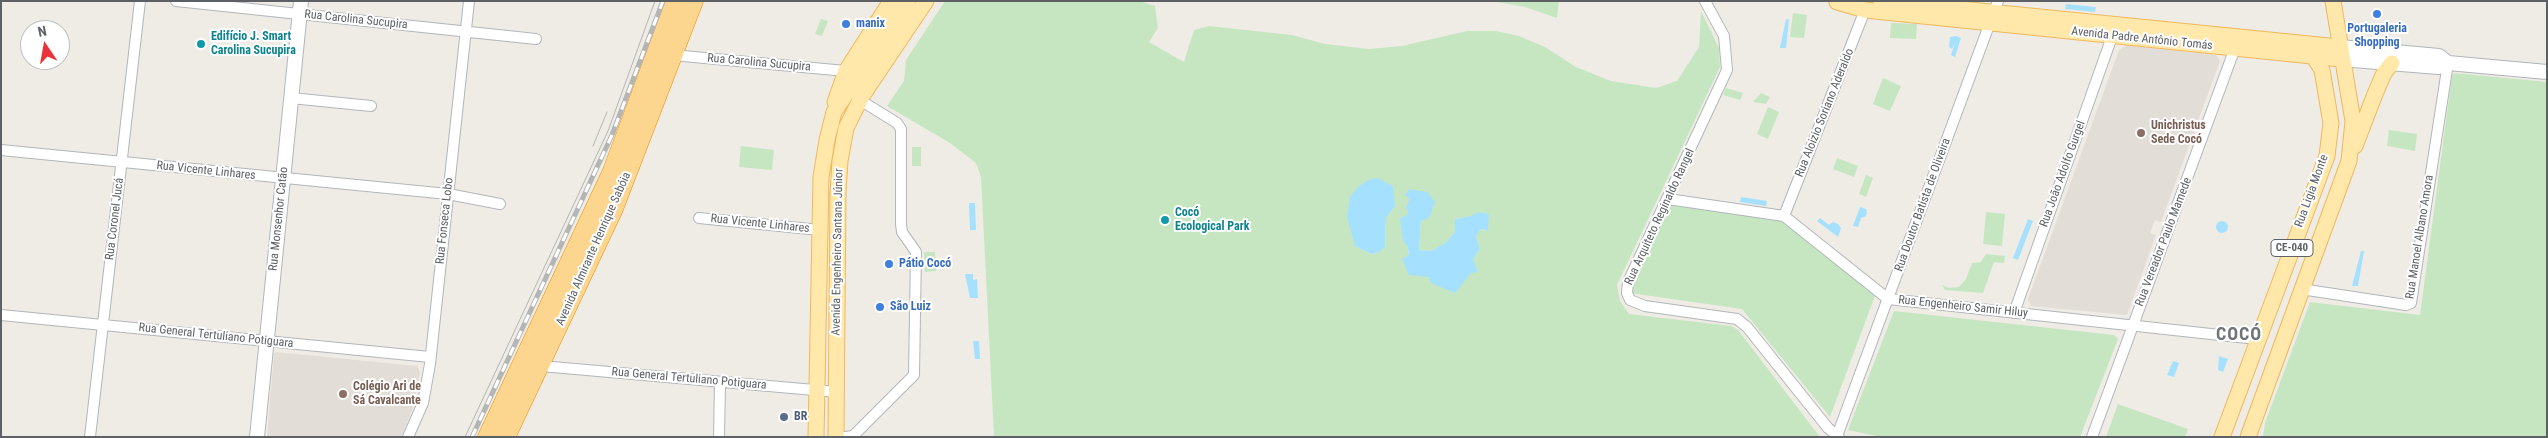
<!DOCTYPE html>
<html>
<head>
<meta charset="utf-8">
<style>
	body { margin:0 }
	#map { position:relative; width:2548px; height:438px; overflow:hidden; background:#efece5; font-family:"Roboto Condensed",sans-serif }
	canvas { display:block }
	.frame { position:absolute; inset:0; border:2px solid #5d6165; pointer-events:none }
	.north { position:absolute; left:20px; top:20px; width:50px; height:50px; box-sizing:border-box; background:#fff; border:1px solid #bec0c1; border-radius:50%; rotate:348deg; font-size:14px; font-weight:700; line-height:20px; text-align:center; color:#5d6165 }
	.north::after { content:''; display:block; margin:auto; width:18px; height:22px; background:#e93137; clip-path:polygon(50% 0,100% 100%,50% 72%,0 100%) }
</style>
</head>
<body>
<div id="map">
<canvas width="2548" height="438"></canvas>
<div class="frame"></div>
<div class="north">N</div>
</div>
<script>
const g = document.querySelector('canvas').getContext('2d');
g.lineJoin = 'round';
function fill(path, color) {
  g.fillStyle = color;
  g.fill(path, 'evenodd');
}
function toPath(rows) {
  const path = new Path2D();
  for (const r of rows) {
    if (r.length === 3) {
      path.moveTo(r[0] + r[2], r[1]);
      path.arc(r[0], r[1], r[2], 0, 2 * Math.PI);
      continue;
    }
    path.moveTo(r[0], r[1]);
    for (let i = 2; i < r.length; i += 2) path.lineTo(r[i], r[i + 1]);
  }
  return path;
}
function strokePath(path, color, width, dash) {
  g.strokeStyle = color;
  g.lineWidth = width;
  g.lineCap = dash ? 'butt' : 'round';
  g.setLineDash(dash || []);
  g.stroke(path);
}
function label(font, color, halo, rows, align = 'center') {
  g.font = font + ' "Roboto Condensed",sans-serif';
  g.lineWidth = 4;
  g.setLineDash([]);
  g.textBaseline = 'middle';
  g.strokeStyle = halo;
  g.fillStyle = color;
  for (const [text, x, y, turn = 0] of rows) {
    g.save();
    g.translate(x, y);
    g.rotate((+turn || 0) * Math.PI / 180);
    g.textAlign = isNaN(turn) ? turn : align;
    if (halo) g.strokeText(text, 0, 0);
    g.fillText(text, 0, 0);
    g.restore();
  }
}
fill(toPath([
	[2127,45,2216,55,2220,61,2161,222,2155,220,2150,233,2156,235,2127,315,2031,306,2028,299,2119,50],
	[276,352,417,366,420,372,413,408,401,437,267,437,274,354]
]), '#e2ddd6');
fill(toPath([
	[945,1,1139,1,1155,6,1158,28,1149,42,1184,62,1194,30,1209,26,1292,35,1325,44,1369,49,1402,46,1467,31,1496,31,1519,36,1545,47,1576,67,1611,81,1656,88,1677,81,1699,47,1701,11,1719,48,1720,67,1617,285,1620,301,1629,314,1731,326,1738,330,1820,437,994,437,981,177,976,163,950,143,887,106,904,81,906,60],
	[1410,199,1421,221,1419,250,1431,251,1445,243,1455,232,1455,219,1472,216,1487,231,1481,229,1476,237,1480,249,1473,259,1409,256,1407,245],
	[1395,206,1386,218,1385,247,1379,252,1371,254,1355,246],
	[1492,1,1559,1,1557,18,1525,7],
	[1793,13,1807,15,1804,38,1790,37],
	[821,19,828,21,822,36,815,34],
	[1891,23,1917,24,1916,39,1890,38],
	[2454,73,2547,82,2547,437,2263,437,2265,423,2310,302,2420,315,2452,76],
	[1883,78,1901,86,1890,111,1873,104],
	[1726,88,1743,93,1740,100,1723,95],
	[1761,93,1770,97,1766,104,1753,102],
	[1768,107,1779,112,1768,139,1757,134],
	[2389,130,2417,134,2415,151,2387,146],
	[741,146,774,150,772,170,739,167],
	[912,147,921,147,921,166,912,166],
	[1837,158,1858,166,1854,177,1833,169],
	[1866,175,1873,178,1866,197,1859,194],
	[1671,204,1782,219,1876,293,1830,417,1742,309,1630,293],
	[1986,212,2005,214,2002,246,1983,244],
	[924,252,935,252,936,271,925,272],
	[1986,254,2005,256,2004,263,1994,262,1983,293,1945,290,1942,285,1949,288,1959,287,1966,279,1972,263,1981,262],
	[1894,311,2114,335,2118,339,2080,437,1881,437,1848,430],
	[2118,404,2188,429,2185,437,2106,437]
]), '#c6e6c2');
fill(toPath([
	[2066,4,2096,7,2095,12,2065,9],
	[1786,19,1789,20,1786,48,1780,48],
	[1956,36,1961,38,1955,57,1951,55,1955,43,1952,49,1949,47,1950,37],
	[1377,178,1393,186,1395,206,1386,218,1385,247,1379,252,1371,254,1355,246,1347,217,1350,197,1358,187,1368,180],
	[1409,189,1427,192,1435,202,1429,218,1421,221,1419,250,1431,251,1445,243,1455,232,1455,219,1471,216,1478,212,1489,214,1488,231,1481,229,1476,237,1480,249,1473,259,1478,272,1471,273,1455,293,1431,283,1429,277,1409,275,1402,259,1409,255,1407,245,1403,241,1400,218,1409,214,1406,207,1410,199,1405,195],
	[1741,197,1767,201,1766,206,1740,202],
	[969,203,975,203,976,230,970,230],
	[1860,207,1866,209,1867,212,1866,216,1861,218,1858,227,1853,226],
	[1820,218,1829,225,1833,222,1838,224,1841,228,1838,237,1817,221],
	[2028,219,2033,221,2018,260,2013,258],
	[2222,227,6],
	[2361,251,2364,251,2358,286,2352,286],
	[965,274,973,274,973,280,977,279,978,298,970,298],
	[973,341,979,341,980,359,975,359],
	[2219,356,2228,359,2223,372,2218,370],
	[2173,361,2179,363,2174,377,2167,375]
]), '#a5e1ff');
const street = toPath([
	[176,1,536,39],
	[1705,1,1724,36,1727,70,1628,282,1627,293,1630,300,1645,306,1737,319,1747,327,1828,428,1839,437],
	[672,55,846,71],
	[291,98,371,106],
	[1,150,448,194,500,204],
	[1668,199,1784,216,1888,299,2257,339],
	[1784,216,1865,10],
	[699,218,820,230],
	[2301,289,2406,305,2411,303,2448,63],
	[2014,313,2114,31],
	[1,315,430,357],
	[541,366,837,392],
	[1837,436,1998,1],
	[90,437,140,1],
	[408,437,423,403,430,364,469,1],
	[719,437,720,382],
	[845,437,853,436,914,375,916,252,902,232,901,224,901,129,897,123,860,100],
	[2092,437,2235,48]
]);
const secondary = toPath([
	[2339,47,2439,56,2448,63,2547,72],
	[2341,59,2438,67,2448,63],
	[257,437,301,1]
]);
const primary = toPath([
	[1881,1,2339,47],
	[1837,2,1865,10,2341,59],
	[835,102,846,71,891,1],
	[2355,146,2375,94,2384,73,2392,63],
	[816,437,821,177,827,140,834,112,908,1],
	[836,437,838,192,840,161,846,128,862,96,926,1],
	[2222,437,2327,156,2331,123,2322,70,2313,56],
	[2248,437,2349,161,2353,121,2333,1]
]);
const highway = toPath([
	[487,437,612,171,675,1],
	[506,437,613,211,694,1]
]);
strokePath(street, '#b2b6ba', 12);
strokePath(secondary, '#b1b5ba', 16);
strokePath(primary, '#f1b75c', 17);
strokePath(highway, '#f38e01', 19);
strokePath(street, '#fff', 10);
strokePath(secondary, '#fff', 14);
strokePath(primary, '#ffe8aa', 15);
strokePath(highway, '#fcd58f', 18);
strokePath(toPath([
	[593,146,607,112],
	[465,437,608,131,655,1]
]), '#b4b5b5', 1);
const rail = toPath([
	[472,437,612,135,663,1]
]);
strokePath(rail, '#b4b5b5', 5);
strokePath(rail, '#fff', 3, [9]);
for (const [x, y, r, color] of [
	[2377,14,5,"#3f7fe0"],
	[846,24,5,"#3f7fe0"],
	[201,44,5,"#0f9aa8"],
	[2141,133,5,"#8d6e63"],
	[1165,220,5,"#0f9aa8"],
	[889,264,5,"#3f7fe0"],
	[880,307,5,"#3f7fe0"],
	[343,394,5,"#8d6e63"],
	[784,417,5,"#5c6f8a"]
]) {
  const dot = new Path2D();
  dot.arc(x, y, r, 0, 2 * Math.PI);
  g.fillStyle = color;
  g.fill(dot);
  strokePath(dot, '#fff', 2);
}
for (const [x, y, w] of [
	[2292,248,42]
]) {
  const box = new Path2D();
  box.roundRect(x - w / 2, y - 8.5, w, 17, 4);
  g.fillStyle = '#fff';
  g.fill(box);
  strokePath(box, '#5d6165', 1);
}
label('bold 11px', '#5d6165', null, [
	["CE-040",2292,248]
]);
label('12px', '#5d6165', '#fff', [
	["Rua Carolina Sucupira",356,20,6],
	["Avenida Padre Antônio Tomás",2142,39,6],
	["Rua Carolina Sucupira",759,63,5],
	["Rua Aloizio Soriano Aderaldo",1825,113,-68],
	["Rua Vicente Linhares",206,171,6],
	["Rua João Adolfo Gurgel",2063,174,-70],
	["Rua Ligia Monte",2312,191,-70],
	["Rua Doutor Batista de Oliveira",1923,205,-70],
	["Rua Arquiteto Reginaldo Rangel",1660,217,-65],
	["Rua Coronel Jucá",115,219,-83],
	["Rua Monsenhor Catão",279,219,-84],
	["Rua Fonseca Lobo",445,221,-84],
	["Rua Vicente Linhares",760,224,6],
	["Rua Manoel Albano Amora",2420,237,-81],
	["Rua Vereador Paulo Mamede",2164,242,-69],
	["Avenida Almirante Henrique Sabóia",594,249,-66],
	["Avenida Engenheiro Santana Júnior",838,252,-89],
	["Rua Engenheiro Samir Hiluy",1963,307,6],
	["Rua General Tertuliano Potiguara",216,336,6],
	["Rua General Tertuliano Potiguara",689,379,5]
]);
label('bold 12px', '#366cbe', '#fff', [
	["manix",856,24],
	["Portugaleria",2377,29,"center"],
	["Shopping",2377,43,"center"],
	["Pátio Cocó",899,264],
	["São Luiz",890,307]
], 'left');
label('bold 12px', '#0d838f', '#fff', [
	["Edifício J. Smart",211,37],
	["Carolina Sucupira",211,51],
	["Cocó",1175,213],
	["Ecological Park",1175,227]
], 'left');
label('bold 12px', '#785e54', '#fff', [
	["Unichristus",2151,126],
	["Sede Cocó",2151,140],
	["Colégio Ari de",353,387],
	["Sá Cavalcante",353,401]
], 'left');
label('bold 12px', '#4e5e75', '#fff', [
	["BR",794,417]
], 'left');
g.letterSpacing = '1px';
label('bold 18px', '#6e7477', '#fff', [
	["COCÓ",2239,335]
]);
g.letterSpacing = '0px';
</script>
</body>
</html>
